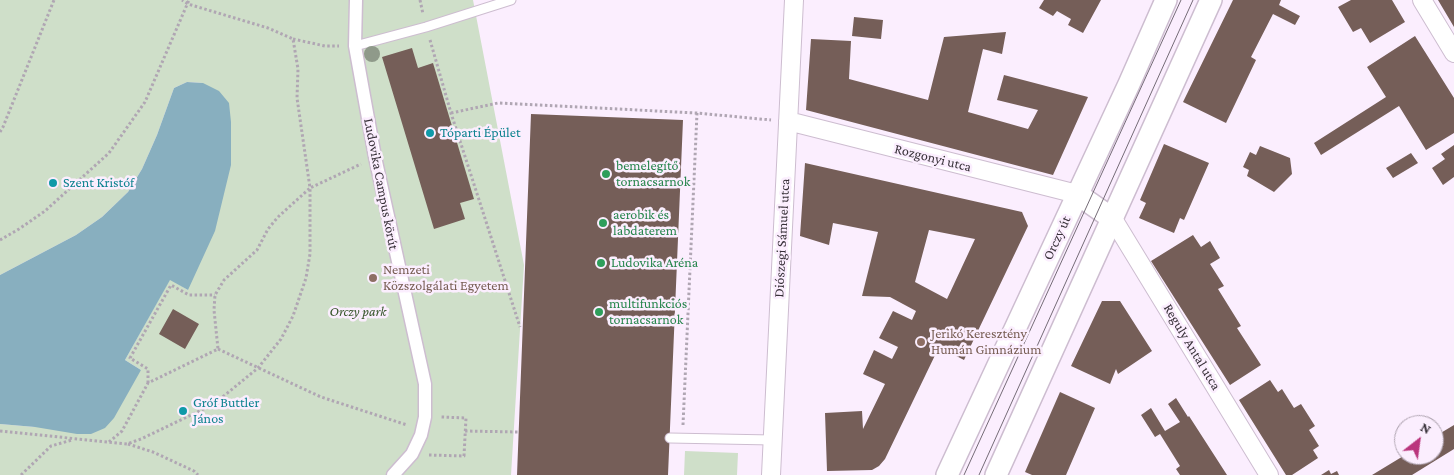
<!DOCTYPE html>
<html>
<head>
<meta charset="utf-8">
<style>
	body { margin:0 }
	#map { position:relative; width:1454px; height:475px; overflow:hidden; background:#fbeefe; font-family:"Crimson Pro",serif }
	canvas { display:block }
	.north { position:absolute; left:1394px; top:415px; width:50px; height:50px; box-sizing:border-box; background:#fbeefe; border:1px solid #ada2af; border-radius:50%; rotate:30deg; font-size:14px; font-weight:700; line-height:20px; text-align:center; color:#383139 }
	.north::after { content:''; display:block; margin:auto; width:18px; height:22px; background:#ba367d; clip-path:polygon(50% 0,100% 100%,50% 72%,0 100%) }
</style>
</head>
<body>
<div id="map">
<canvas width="1454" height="475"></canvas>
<div class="north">N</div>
</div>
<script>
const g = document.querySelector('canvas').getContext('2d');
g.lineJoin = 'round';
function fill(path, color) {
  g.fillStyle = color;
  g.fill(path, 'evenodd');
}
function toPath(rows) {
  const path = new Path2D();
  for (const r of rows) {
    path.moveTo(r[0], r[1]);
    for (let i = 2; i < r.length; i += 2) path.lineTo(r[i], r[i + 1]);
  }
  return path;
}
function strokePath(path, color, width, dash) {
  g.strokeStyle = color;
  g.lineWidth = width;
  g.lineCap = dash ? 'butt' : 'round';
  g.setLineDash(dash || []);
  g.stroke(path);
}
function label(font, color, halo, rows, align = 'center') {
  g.font = font + ' "Crimson Pro",serif';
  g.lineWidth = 5;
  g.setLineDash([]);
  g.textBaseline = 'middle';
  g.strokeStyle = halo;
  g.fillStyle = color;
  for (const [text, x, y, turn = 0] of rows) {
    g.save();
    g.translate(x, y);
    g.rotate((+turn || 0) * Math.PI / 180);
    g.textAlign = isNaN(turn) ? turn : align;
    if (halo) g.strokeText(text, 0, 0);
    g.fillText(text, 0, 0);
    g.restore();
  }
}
fill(toPath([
	[0,0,473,0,524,265,511,475,0,475,0,424,35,427,141,370,125,360,170,279,188,290,203,83,187,82,174,88,157,135,142,169,128,192,102,217,76,235,0,275],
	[685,451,738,453,737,475,684,475]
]), '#cfdfc9');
fill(toPath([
	[187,82,203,83,219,91,229,103,231,122,231,165,215,231,188,290,170,280,125,360,141,370,114,418,105,428,91,434,77,434,35,427,0,424,0,275,76,235,102,217,128,192,142,169,157,135,174,88]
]), '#88afbf');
fill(toPath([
	[1044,0,1101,0,1083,33,1068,25,1071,19,1057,11,1053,16,1039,8],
	[1233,0,1281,0,1279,5,1300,16,1295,25,1273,14,1251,57,1256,60,1226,123,1183,102],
	[1351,0,1392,0,1405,22,1370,43,1361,28,1353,32,1338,7],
	[1438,0,1454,0,1454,27],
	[854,17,883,20,881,39,852,36],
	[1006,32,1002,54,983,49,968,112,1028,129,1038,110,997,100,1004,75,1088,97,1053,175,806,110,811,39,851,41,849,79,928,100,944,37],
	[1415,36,1454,98,1454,133,1426,150,1399,106,1321,155,1314,143,1386,97,1367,67],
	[412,48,418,68,433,63,474,199,460,203,465,219,434,229,382,57],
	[531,114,683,120,668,475,517,475],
	[1164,144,1209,163,1184,220,1180,218,1174,233,1139,218,1146,203,1140,200],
	[1454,145,1454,177,1443,185,1432,168,1445,159,1441,154],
	[1260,146,1290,158,1292,174,1274,192,1247,176,1249,170,1243,167,1250,152,1256,155],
	[1411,153,1418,163,1393,178,1386,168],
	[805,163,1022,212,1028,226,964,360,939,347,885,459,879,466,872,470,827,471,825,413,862,411,863,429,885,384,863,374,874,350,892,359,898,347,879,338,893,311,912,320,916,311,890,297,862,296,878,232,833,223,829,245,800,236],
	[929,230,975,239,947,299,915,282],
	[1193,235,1201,247,1210,241,1220,258,1210,264,1224,286,1218,289,1241,326,1237,328,1261,365,1230,385,1151,261],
	[1102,301,1120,301,1152,351,1118,374,1116,369,1110,384,1071,366],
	[173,309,199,324,185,349,159,334],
	[1270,380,1278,392,1282,389,1294,408,1301,404,1315,426,1309,430,1319,446,1313,450,1318,458,1292,475,1286,475,1239,400],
	[1060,392,1095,408,1066,475,1032,475,1025,472],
	[1176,398,1188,417,1189,416,1227,475,1180,475,1176,469,1180,466,1160,434,1155,437,1141,415,1151,408,1165,431,1180,422,1168,404],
	[1454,425,1454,449,1412,475,1372,475,1405,455,1434,455,1434,437],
	[1329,470,1331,474,1337,471,1339,475,1321,475]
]), '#755e58');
const service = toPath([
	[355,46,426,27,511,0],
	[670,438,772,440]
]);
const pedestrian = toPath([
	[356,0,355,46,375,157,425,384,425,417,421,435,412,454,393,475]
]);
const minor = toPath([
	[1422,0,1454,53],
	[788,121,1077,194],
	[1113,219,1269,475],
	[771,475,794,0]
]);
const tertiary = toPath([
	[1077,194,1113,219],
	[947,475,1129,84,1166,0],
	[996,475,1211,0]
]);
strokePath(service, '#cdbdd0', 11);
strokePath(pedestrian, '#cdbdd0', 15);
strokePath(minor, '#cdbdd0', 20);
strokePath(tertiary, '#cdbdd0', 24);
strokePath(toPath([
	[420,0,423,14],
	[293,39,325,46,339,46],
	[430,40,451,113,520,327],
	[451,113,498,103,697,113],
	[0,132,3,127,54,0],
	[0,240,19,229,45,211,109,153,145,102,189,0],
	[218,349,321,397,407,425],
	[148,383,148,369,130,358,171,285,189,295,215,295],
	[683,425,697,113,771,120],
	[0,431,127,444,141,439,214,404,258,368,281,339,293,316,306,278,310,254,310,188,361,164],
	[465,431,518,432],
	[109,442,122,431,148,383,218,349,214,310,215,295,224,280,257,250,268,229,278,217,310,188,297,98,298,69,293,39,268,28,188,4,182,0],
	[128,444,153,452,194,471,198,475],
	[429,455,464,456,466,418,441,417],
	[21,475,51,446,72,440]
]), '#b0a6b3', 3, [2.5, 2.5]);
strokePath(service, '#fff', 9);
strokePath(pedestrian, '#fff', 12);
strokePath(minor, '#fff', 18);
strokePath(tertiary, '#fff', 21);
strokePath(toPath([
	[964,475,1181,0],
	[979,475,1193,0]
]), '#746b76', 1);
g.fillStyle = '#8f9a8a';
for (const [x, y] of [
	[372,54]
]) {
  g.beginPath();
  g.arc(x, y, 8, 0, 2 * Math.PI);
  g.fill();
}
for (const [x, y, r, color] of [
	[430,133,5,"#0f9aa8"],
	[606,174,5,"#2e9e5b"],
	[53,183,5,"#0f9aa8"],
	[603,223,5,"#2e9e5b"],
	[601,263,5,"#2e9e5b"],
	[373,278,5,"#8d6e63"],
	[599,312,5,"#2e9e5b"],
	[921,342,5,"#8d6e63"],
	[183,411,5,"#0f9aa8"]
]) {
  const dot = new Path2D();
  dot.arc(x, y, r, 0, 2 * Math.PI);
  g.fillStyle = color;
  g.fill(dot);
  strokePath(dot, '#fbeefe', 2);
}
label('14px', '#0d838f', '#fbeefe', [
	["Tóparti Épület",440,133],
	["Szent Kristóf",63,183],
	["Gróf Buttler",193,403],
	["János",193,419]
], 'left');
label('14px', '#383139', '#fbeefe', [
	["Rozgonyi utca",933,158,14],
	["Ludovika Campus körút",381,184,79],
	["Diószegi Sámuel utca",782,238,-87],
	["Orczy út",1057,238,-65],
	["Reguly Antal utca",1192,347,59]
]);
label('14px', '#27864d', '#fbeefe', [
	["bemelegítő",616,166],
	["tornacsarnok",616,182],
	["aerobik és",613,215],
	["labdaterem",613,231],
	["Ludovika Aréna",611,263],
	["multifunkciós",609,304],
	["tornacsarnok",609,320]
], 'left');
label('14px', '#785e54', '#fbeefe', [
	["Nemzeti",383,270],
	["Közszolgálati Egyetem",383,286],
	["Jerikó Keresztény",931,334],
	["Humán Gimnázium",931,350]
], 'left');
label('italic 14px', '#37562b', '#fbeefe', [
	["Orczy park",358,312]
]);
</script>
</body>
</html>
